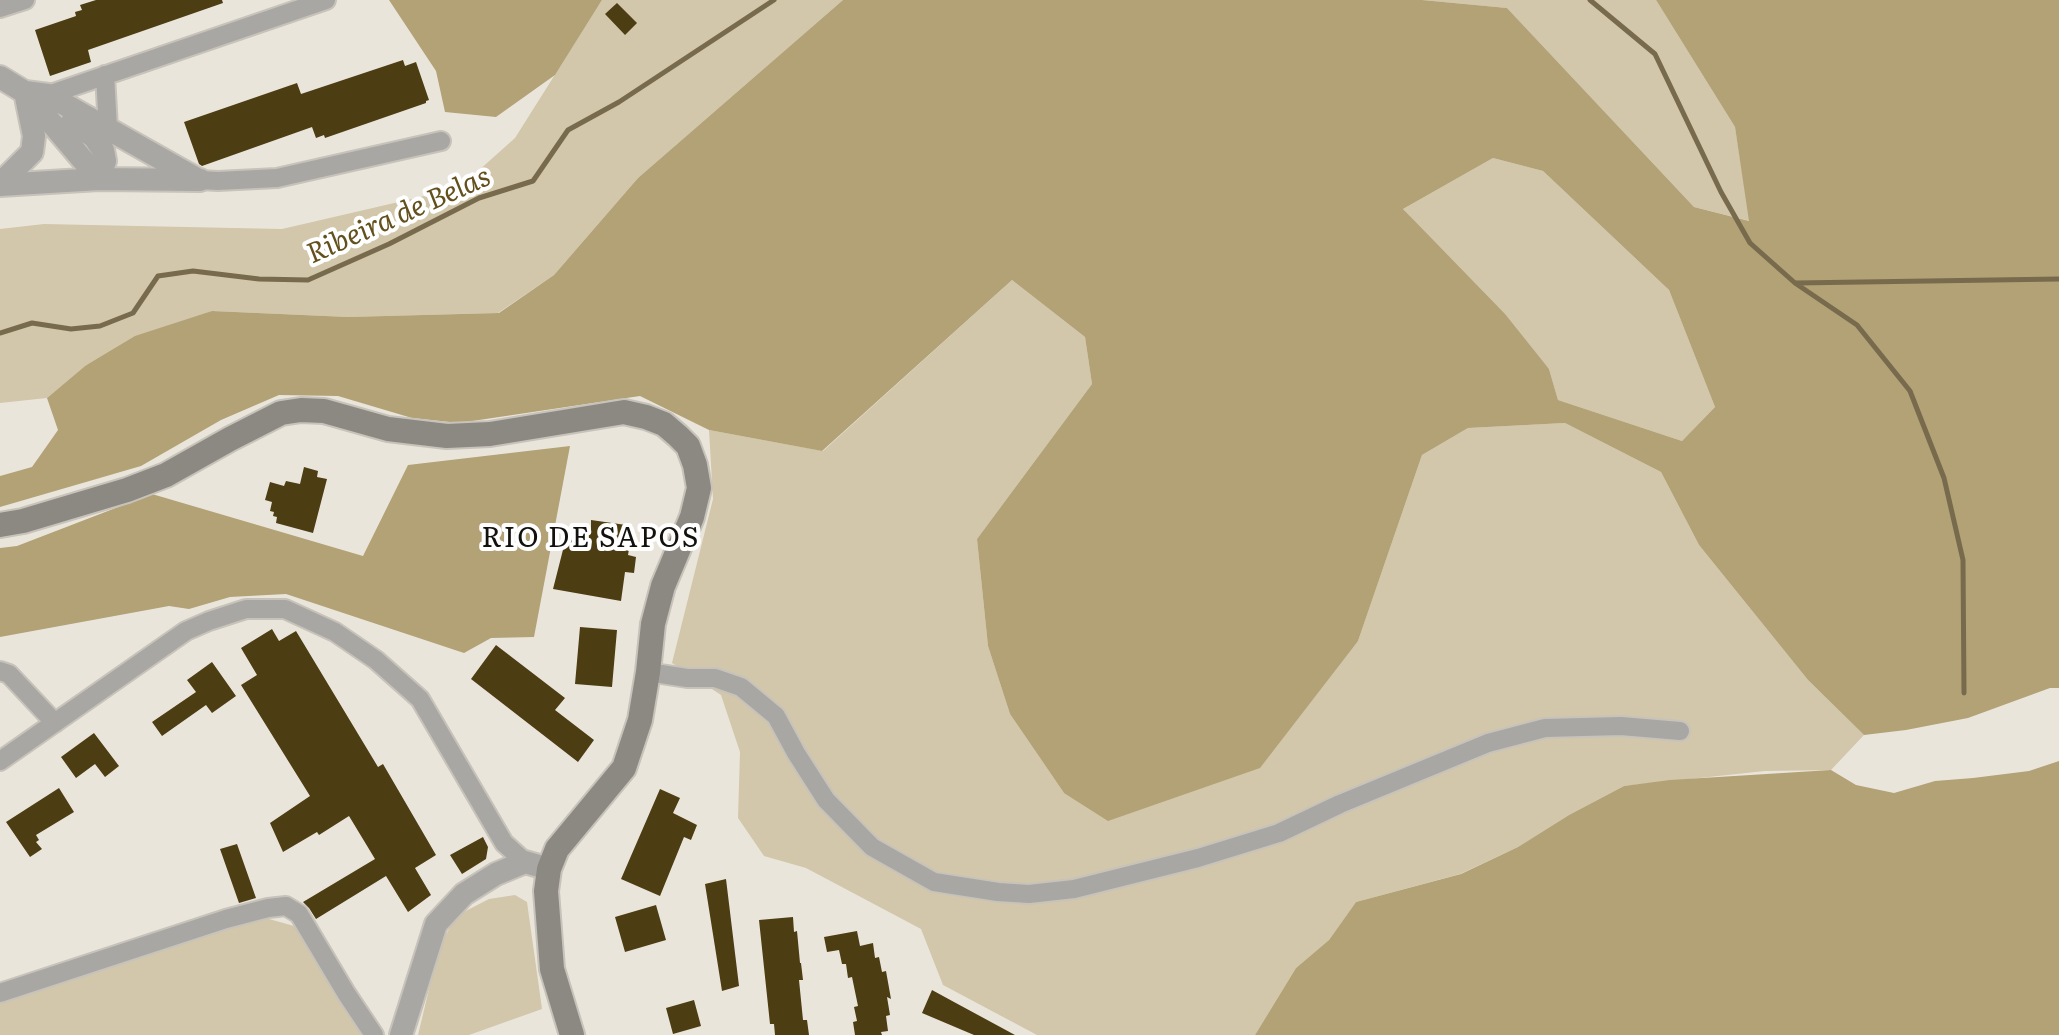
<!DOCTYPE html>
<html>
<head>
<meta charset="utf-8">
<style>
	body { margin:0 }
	canvas { display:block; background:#eae5db }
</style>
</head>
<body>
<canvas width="2059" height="1035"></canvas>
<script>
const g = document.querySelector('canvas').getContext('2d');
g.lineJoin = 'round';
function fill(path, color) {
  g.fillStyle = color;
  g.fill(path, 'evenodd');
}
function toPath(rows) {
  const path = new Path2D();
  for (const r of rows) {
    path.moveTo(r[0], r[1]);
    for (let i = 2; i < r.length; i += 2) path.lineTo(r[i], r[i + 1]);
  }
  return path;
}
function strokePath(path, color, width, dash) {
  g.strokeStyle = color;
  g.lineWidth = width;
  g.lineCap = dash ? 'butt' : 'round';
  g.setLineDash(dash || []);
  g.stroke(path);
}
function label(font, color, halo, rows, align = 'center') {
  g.font = font + ' Literata,serif';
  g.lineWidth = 8;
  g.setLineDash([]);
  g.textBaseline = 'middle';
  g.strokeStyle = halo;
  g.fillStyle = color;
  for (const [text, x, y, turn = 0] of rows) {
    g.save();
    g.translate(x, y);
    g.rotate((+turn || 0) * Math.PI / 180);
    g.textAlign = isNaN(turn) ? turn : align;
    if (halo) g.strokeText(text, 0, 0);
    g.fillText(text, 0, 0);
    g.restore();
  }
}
fill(toPath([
	[602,0,843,0,638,178,554,275,498,313,348,317,212,311,85,366,47,398,0,403,0,229,44,224,282,229,459,188,515,138],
	[1422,0,1656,0,1735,127,1750,221,1694,207,1507,8],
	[1493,158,1543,171,1669,290,1715,407,1682,441,1558,400,1549,369,1403,209],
	[1012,280,1085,337,1092,384,977,539,988,646,1010,714,1064,793,1358,641,1422,455,1468,428,1565,423,1661,472,1699,545,1808,680,1864,735,1831,770,1765,771,1624,786,1569,815,1518,847,1460,874,1356,902,1329,940,1296,968,1255,1035,1037,1035,943,985,921,929,806,868,764,856,738,818,740,752,721,695,672,663,713,499,709,430,823,451],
	[515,895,527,902,542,1009,469,1035,418,1035,439,948,456,916,489,899],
	[262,917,294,926,363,1035,0,1035,0,1003]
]), '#d2c7aa');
fill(toPath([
	[389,0,602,0,555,75,496,117,445,112,436,71],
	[843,0,1422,0,1507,8,1694,207,1749,221,1735,127,1656,0,2059,0,2059,688,2050,688,1968,718,1906,730,1864,735,1808,680,1699,545,1661,472,1565,423,1468,428,1422,455,1358,641,1260,768,1108,821,1064,793,1010,714,988,646,977,539,1092,384,1085,337,1012,280,822,451,709,430,640,396,459,423,412,418,338,396,279,395,221,420,141,466,0,507,0,476,32,467,58,430,47,398,85,366,135,336,212,311,348,317,499,313,554,275,638,178],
	[1493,158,1543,171,1669,290,1715,407,1682,441,1558,400,1549,369,1505,314,1403,209],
	[570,446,534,637,491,638,464,653,286,594,230,597,189,609,169,606,0,637,0,548,17,546,152,494,363,556,408,465],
	[2059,761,2059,1035,1255,1035,1296,968,1329,940,1356,902,1461,874,1518,847,1569,815,1624,786,1670,780,1831,770,1856,785,1894,793,1935,781,1973,778,2029,771]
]), '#b3a276');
strokePath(toPath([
	[1590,0,1655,54,1721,192,1750,243,1795,283,1857,325,1910,391,1944,478,1963,560,1964,693],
	[1796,283,2059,279],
	[0,333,32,323,71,329,100,326,133,313,158,276,193,271,259,279,308,280,389,244,479,198,533,181,568,130,619,102,774,0]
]), '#786b4d', 5);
fill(toPath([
	[96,0,222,0,223,3,88,50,91,62,50,76,35,30,76,16,75,12,82,10,80,5],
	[617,3,637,23,625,35,605,14],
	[403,60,405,66,416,62,429,100,426,101,426,103,325,138,324,135,316,138,312,127,202,166,199,164,184,122,297,83,301,94],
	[304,467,318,471,317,477,327,479,313,533,276,523,277,517,273,516,274,512,270,511,272,502,265,500,270,482,284,486,286,481,300,484],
	[591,520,633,526,628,555,636,557,634,573,625,572,621,601,553,589,566,538,583,542,584,530,591,531],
	[580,627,617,630,612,687,575,684],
	[272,629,279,641,296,631,378,767,383,764,436,855,415,868,431,895,408,912,386,876,316,919,309,908,303,902,375,859,349,816,319,835,317,832,283,852,270,823,310,796,241,685,257,675,241,648],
	[496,645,565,698,555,710,594,740,578,762,471,679],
	[212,662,236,696,212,713,206,705,162,736,152,722,196,692,187,680],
	[94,733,119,766,105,777,95,764,76,778,61,757],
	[59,788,74,812,36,835,39,840,36,842,42,849,30,857,6,822],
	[660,789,680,798,673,813,697,825,691,840,684,837,660,896,621,879],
	[483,837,488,847,486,859,462,874,450,855],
	[237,844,256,898,239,903,220,849],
	[726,879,739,986,722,991,705,884],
	[656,905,666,940,625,952,615,917],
	[793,917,794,932,797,931,800,963,801,963,803,980,799,980,803,1020,807,1020,809,1035,775,1035,774,1024,770,1024,759,920],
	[857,931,860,946,873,943,875,958,879,957,882,972,886,971,891,999,887,997,890,1015,886,1016,888,1031,881,1032,882,1035,855,1035,853,1022,857,1021,854,1007,858,1006,852,977,848,978,846,964,842,964,839,950,827,952,824,937],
	[932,990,954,1002,1015,1035,974,1035,922,1013],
	[694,1000,701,1026,673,1034,666,1008]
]), '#4d3d13');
const minor = toPath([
	[0,8,25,0],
	[105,75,108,128],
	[48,95,326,0],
	[200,180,218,181,277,178,441,141],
	[0,671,9,674,55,723],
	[648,672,687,678,715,678,741,687,776,716,796,753,826,800,872,847,934,882,998,892,1029,894,1074,889,1198,858,1279,833,1340,804,1488,743,1545,728,1621,726,1680,731],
	[0,761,186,631,209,621,246,609,285,609,335,632,376,660,420,699,504,843,525,862],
	[0,993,226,919,268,908,286,906,299,914,346,993,374,1035]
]);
const tertiary = toPath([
	[0,77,36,99],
	[25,92,48,95,197,179],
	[26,93,99,179],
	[72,122,94,137,103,150,105,161,99,179],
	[0,180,7,177,32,152,34,136,26,97],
	[0,185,99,179,200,180],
	[401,1035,436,924,464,894,496,874,525,862,549,869]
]);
const secondary = toPath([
	[0,525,23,521,127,490,166,475,230,439,281,413,301,410,324,411,388,429,447,436,490,434,624,412,646,417,664,424,678,436,688,446,695,465,699,488,692,517,663,586,653,624,648,672,640,720,624,768,557,849,549,869,546,891,552,969,572,1035]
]);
strokePath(minor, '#c7c3ba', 22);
strokePath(tertiary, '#c7c3ba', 26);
strokePath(secondary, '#c7c3ba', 28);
strokePath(minor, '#a9a7a3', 18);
strokePath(tertiary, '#a9a7a3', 22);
strokePath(secondary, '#8c8983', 24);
label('italic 28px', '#64501c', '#fff', [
	["Ribeira de Belas",399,216,-24]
]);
g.letterSpacing = '2px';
label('28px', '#12110d', '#fff', [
	["RIO DE SAPOS",591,539]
]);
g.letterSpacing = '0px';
</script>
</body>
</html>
